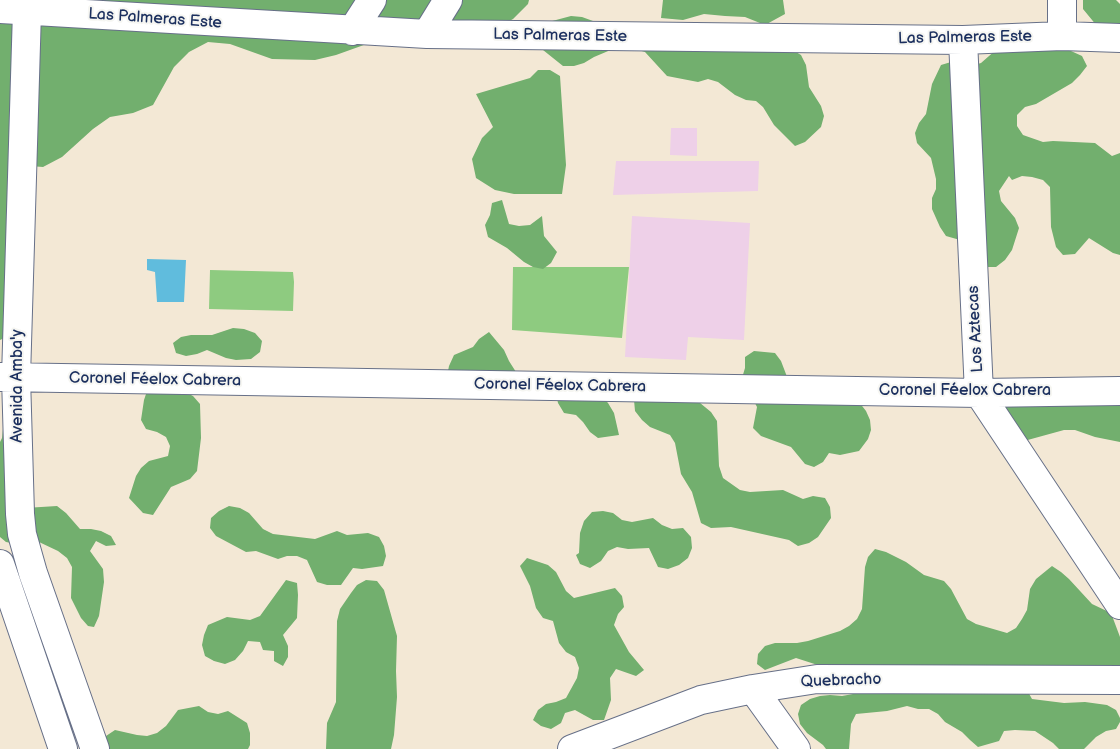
<!DOCTYPE html>
<html>
<head>
<meta charset="utf-8">
<style>
	body { margin:0 }
	canvas { display:block; background:#f3e8d5 }
</style>
</head>
<body>
<canvas width="1120" height="749"></canvas>
<script>
const g = document.querySelector('canvas').getContext('2d');
g.lineJoin = 'round';
function fill(path, color) {
  g.fillStyle = color;
  g.fill(path, 'evenodd');
}
function toPath(rows) {
  const path = new Path2D();
  for (const r of rows) {
    path.moveTo(r[0], r[1]);
    for (let i = 2; i < r.length; i += 2) path.lineTo(r[i], r[i + 1]);
  }
  return path;
}
function strokePath(path, color, width, dash) {
  g.strokeStyle = color;
  g.lineWidth = width;
  g.lineCap = dash ? 'butt' : 'round';
  g.setLineDash(dash || []);
  g.stroke(path);
}
function label(font, color, halo, rows, align = 'center') {
  g.font = font + ' "Balsamiq Sans",sans-serif';
  g.lineWidth = 4;
  g.setLineDash([]);
  g.textBaseline = 'middle';
  g.strokeStyle = halo;
  g.fillStyle = color;
  for (const [text, x, y, turn = 0] of rows) {
    g.save();
    g.translate(x, y);
    g.rotate((+turn || 0) * Math.PI / 180);
    g.textAlign = isNaN(turn) ? turn : align;
    if (halo) g.strokeText(text, 0, 0);
    g.fillText(text, 0, 0);
    g.restore();
  }
}
fill(toPath([
	[671,128,697,128,697,156,670,155],
	[616,161,759,161,758,191,613,195],
	[632,216,750,223,744,340,688,337,686,360,625,357]
]), '#eed0e8');
fill(toPath([
	[513,267,629,267,622,338,512,330],
	[210,270,293,272,294,282,293,311,209,309]
]), '#8ecb80');
fill(toPath([
	[0,0,529,0,528,4,513,19,493,30,375,41,336,55,315,60,272,59,230,44,208,42,189,52,174,67,153,105,133,113,110,117,93,129,62,157,43,167,30,166,11,335,0,340],
	[663,0,783,0,785,14,765,25,745,17,725,16,704,14,683,20,661,18],
	[1083,0,1116,0,1120,4,1120,36,1097,26,1083,9],
	[571,16,582,17,593,21,612,31,791,49,801,55,806,65,809,87,821,106,824,116,821,127,805,142,795,146,774,125,763,107,756,101,746,100,735,95,718,82,708,79,698,82,667,76,645,52,635,49,613,49,594,57,584,63,574,66,563,66,538,46,541,24],
	[997,49,1061,49,1071,51,1082,56,1087,66,1080,75,1072,83,1036,104,1025,107,1017,115,1017,126,1023,135,1043,142,1053,141,1095,143,1112,156,1120,153,1120,255,1113,253,1089,238,1075,254,1063,255,1056,247,1051,227,1050,187,1043,180,1032,177,1022,176,1012,180,1009,176,999,191,1001,201,1015,218,1019,228,1012,250,1005,260,996,267,985,267,967,242,946,236,940,227,932,209,932,198,936,189,936,179,931,158,917,143,915,133,919,123,926,114,932,84,941,65,951,62,971,66,981,63],
	[538,70,550,70,560,76,566,165,562,194,514,194,495,190,476,178,472,159,482,138,493,127,476,94,530,78],
	[502,200,509,224,519,226,530,225,542,216,544,236,557,252,551,263,543,269,533,267,524,262,507,248,488,237,485,225,490,215,492,203],
	[233,328,244,329,255,333,262,341,260,352,251,359,236,360,226,358,207,350,197,354,186,356,176,353,173,343,181,337,191,335,212,335],
	[489,332,504,350,509,361,516,372,508,383,447,376,449,366,454,355,473,347,479,339],
	[754,351,775,353,781,361,789,382,859,402,866,411,870,420,871,430,868,439,859,451,840,455,829,453,823,462,814,467,805,464,791,447,761,436,753,428,757,407,742,378,745,368,745,357],
	[574,372,585,377,608,403,614,413,619,435,598,438,590,432,583,422,576,415,564,413,558,403,556,394,565,375],
	[147,391,183,391,193,396,200,404,201,438,197,471,190,479,171,487,153,515,143,513,129,498,136,476,141,468,149,461,168,456,170,446,166,437,157,432,146,429,141,420,144,400],
	[986,396,1120,397,1120,442,1095,437,1075,430,1064,430,1024,441],
	[694,398,711,412,717,421,719,466,723,478,740,490,750,492,783,490,803,499,813,496,825,498,830,507,831,518,818,537,809,543,798,546,789,540,731,527,711,528,701,523,692,492,681,474,675,443,670,435,650,427,642,420,635,411,634,400],
	[14,428,25,508,57,506,66,513,80,529,91,529,101,531,111,536,116,545,106,546,96,541,90,551,103,569,104,582,99,616,94,627,88,626,81,618,71,598,72,567,67,558,58,551,39,542,28,541,16,544,6,542,0,537,0,442,2,438,3,429],
	[229,506,240,508,249,513,263,529,273,534,315,539,337,531,347,535,368,533,379,537,384,546,386,556,383,566,362,569,353,568,341,585,327,585,317,582,307,560,297,556,287,556,278,559,256,551,246,552,216,536,210,528,211,518,219,511],
	[603,511,613,513,622,520,632,522,653,518,662,525,672,529,683,528,691,537,692,548,688,558,679,565,668,569,658,567,649,548,628,549,617,547,608,551,601,561,590,568,580,564,576,555,579,553,580,533,584,521,592,512],
	[875,549,886,552,906,562,924,575,944,581,951,589,967,619,976,624,1007,633,1016,628,1022,619,1027,610,1030,589,1036,579,1052,566,1061,572,1069,579,1092,604,1111,613,1120,637,1120,686,1027,690,1032,699,1064,703,1085,702,1107,705,1116,710,1120,718,1120,722,1116,729,1106,731,1096,737,1084,749,1059,749,1053,743,1035,731,1015,730,1004,731,999,741,978,747,970,740,962,732,945,722,938,714,929,709,918,709,907,706,887,711,856,714,851,724,849,749,826,749,823,745,807,733,800,724,798,714,801,705,810,699,820,696,830,695,842,696,853,694,863,689,827,668,796,658,765,670,757,664,758,654,765,646,775,643,797,643,808,641,840,631,849,626,857,619,862,609,865,567,868,557],
	[527,558,548,565,556,572,566,591,574,598,615,588,622,596,624,607,618,614,614,625,629,652,644,670,636,676,616,669,610,678,611,700,604,720,593,720,575,710,565,713,561,723,551,729,541,726,533,720,538,710,546,704,556,702,566,698,577,678,579,668,575,657,566,652,559,643,553,621,543,618,536,608,530,586,520,566],
	[286,580,297,583,298,595,297,618,283,635,288,646,288,657,283,666,274,661,274,651,263,650,260,642,248,641,243,651,235,660,225,664,214,661,205,656,202,645,204,635,208,625,227,617,250,620,260,616],
	[366,580,377,581,384,590,397,636,396,671,397,697,394,735,391,749,326,749,327,723,336,702,337,621,340,609,351,593,357,585],
	[199,706,208,712,218,714,228,711,247,723,250,733,250,745,248,749,107,749,106,736,115,730,137,735,147,736,157,733,166,726,178,710]
]), '#72af6e');
fill(toPath([
	[147,259,186,260,184,302,157,302,155,272,147,270]
]), '#60bcdd');
const minor = toPath([
	[1062,0,1062,36],
	[0,9,427,34,963,40,1062,36,1120,38],
	[27,11,16,377,20,514,22,534,33,573,95,749],
	[352,31,372,0],
	[427,34,448,0],
	[963,40,979,393,1120,605],
	[0,377,979,393,1120,391],
	[0,564,63,749],
	[753,689,796,749],
	[572,749,701,700,753,689,817,679,1120,680]
]);
strokePath(minor, '#677088', 30);
strokePath(minor, '#fff', 28);
label('16px', '#1b2f5e', '#f6f6f2', [
	["Las Palmeras Este",155,19,4],
	["Las Palmeras Este",560,36,1],
	["Las Palmeras Este",965,38,-1],
	["Los Aztecas",976,329,-93],
	["Coronel Féelox Cabrera",155,380,1],
	["Avenida Amba'y",18,386,-90],
	["Coronel Féelox Cabrera",560,386,1],
	["Coronel Féelox Cabrera",965,391],
	["Quebracho",841,681,-2]
]);
</script>
</body>
</html>
